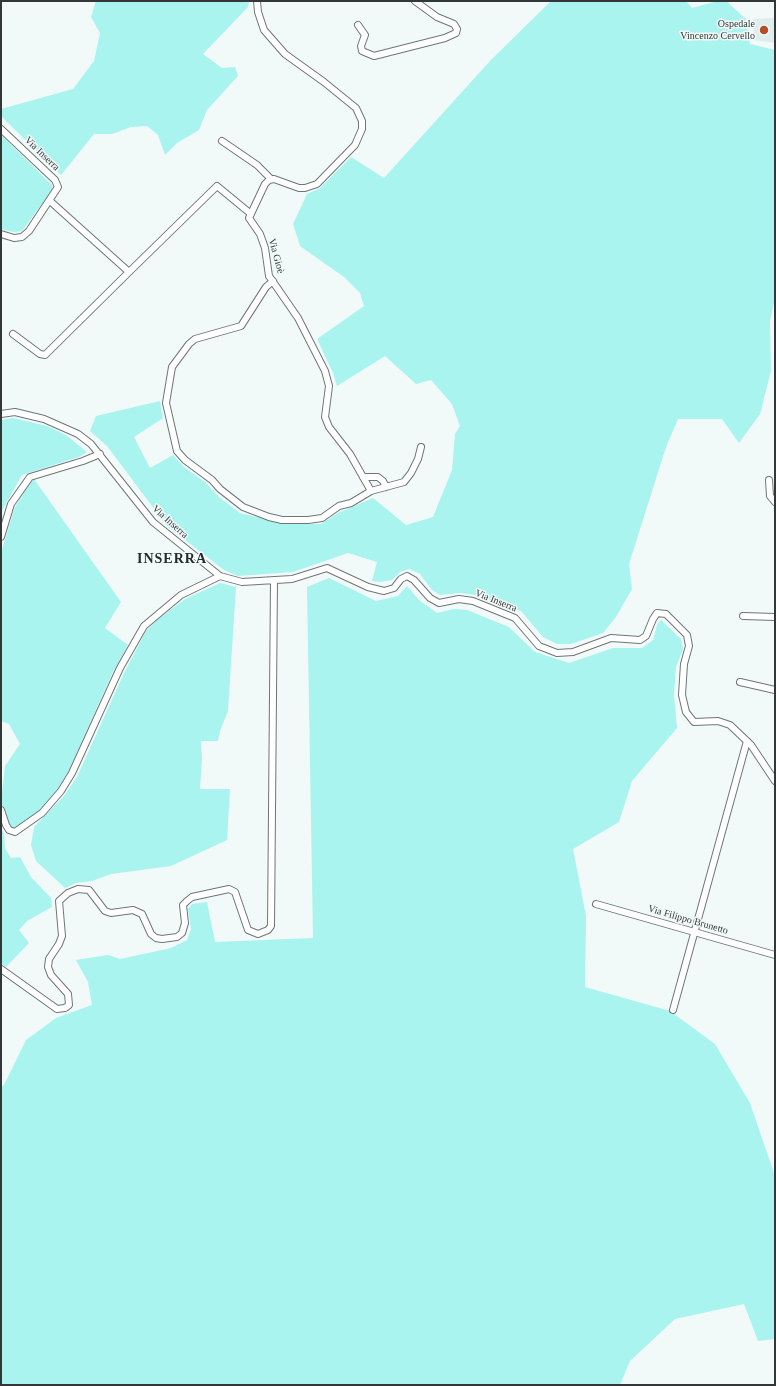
<!DOCTYPE html>
<html>
<head>
<meta charset="utf-8">
<style>
	body { margin:0 }
	#map { position:relative; width:776px; height:1386px; overflow:hidden; background:#f1f9f9; font-family:Georgia,serif }
	canvas { display:block }
	.frame { position:absolute; inset:0; border:2px solid #343737; pointer-events:none }
</style>
</head>
<body>
<div id="map">
<canvas width="776" height="1386"></canvas>
<div class="frame"></div>
</div>
<script>
const g = document.querySelector('canvas').getContext('2d');
g.lineJoin = 'round';
function fill(path, color) {
  g.fillStyle = color;
  g.fill(path, 'evenodd');
}
function toPath(rows) {
  const path = new Path2D();
  for (const r of rows) {
    path.moveTo(r[0], r[1]);
    for (let i = 2; i < r.length; i += 2) path.lineTo(r[i], r[i + 1]);
  }
  return path;
}
function strokePath(path, color, width, dash) {
  g.strokeStyle = color;
  g.lineWidth = width;
  g.lineCap = dash ? 'butt' : 'round';
  g.setLineDash(dash || []);
  g.stroke(path);
}
function label(font, color, halo, rows, align = 'center') {
  g.font = font + ' Georgia,serif';
  g.lineWidth = 3;
  g.setLineDash([]);
  g.textBaseline = 'middle';
  g.strokeStyle = halo;
  g.fillStyle = color;
  for (const [text, x, y, turn = 0] of rows) {
    g.save();
    g.translate(x, y);
    g.rotate((+turn || 0) * Math.PI / 180);
    g.textAlign = isNaN(turn) ? turn : align;
    if (halo) g.strokeText(text, 0, 0);
    g.fillText(text, 0, 0);
    g.restore();
  }
}
fill(toPath([
	[775,18,775,43,754,40,753,19]
]), '#ddeeed');
fill(toPath([
	[96,1,249,1,248,7,203,54,222,68,235,67,238,76,207,110,199,130,177,143,165,155,158,135,147,126,131,127,112,134,94,134,61,175,1,116,1,109,73,89,94,61,100,33,91,17],
	[551,1,686,1,692,8,718,1,726,1,747,20,750,44,775,50,775,298,770,321,771,371,760,414,739,443,722,419,678,419,666,447,629,564,632,589,616,617,603,633,571,644,557,644,543,637,521,611,477,595,460,593,440,595,432,590,420,574,409,569,400,572,392,580,380,582,372,581,377,562,348,553,293,572,238,576,224,570,167,526,107,446,90,431,96,416,160,401,163,418,134,437,150,468,173,455,184,467,205,482,219,497,240,513,286,524,321,524,338,513,373,498,406,525,433,517,452,470,455,434,460,426,452,404,431,380,416,384,385,356,337,386,333,373,317,339,364,306,360,293,344,277,300,246,293,224,307,194,320,188,351,157,384,178,490,61],
	[1,135,52,185,52,190,22,231,14,232,1,229],
	[13,418,47,426,66,435,87,452,79,457,22,475,1,512,1,420],
	[34,479,121,602,105,628,128,645,113,672,69,770,56,791,38,812,19,825,13,828,10,825,1,802,5,766,20,744,9,724,1,721,1,553,15,507,27,487],
	[329,578,376,601,398,596,407,586,419,600,437,613,454,609,467,610,509,627,535,652,569,663,613,648,642,648,653,640,657,625,661,620,681,639,683,649,676,667,674,695,677,728,632,781,619,822,573,849,586,916,585,987,670,1011,715,1044,750,1103,775,1176,775,1339,758,1341,744,1304,675,1319,630,1361,620,1385,1,1385,1,1087,4,1085,26,1040,56,1018,92,1005,88,982,76,960,108,955,120,959,171,948,187,940,191,929,188,909,192,904,207,902,215,942,313,938,307,587],
	[220,583,236,587,228,711,220,731,218,741,201,741,202,758,200,789,230,789,227,840,171,866,111,874,92,881,76,883,65,888,36,861,31,845,34,827,64,796,77,777,124,673,146,631,157,620,185,599],
	[1,828,4,834,5,848,11,858,20,857,31,877,51,898,52,907,27,921,19,930,29,943,6,967,1,963]
]), '#a9f4ef');
const minor = toPath([
	[257,1,258,12,264,30,285,54,324,82,356,108,362,121,362,129,355,145,317,184,305,188,299,188,274,179,269,180,265,184,249,218,260,234,265,248,269,276,298,318,325,371,329,386,325,417,329,427,350,454,371,491,404,482,411,473,418,459,421,447],
	[358,25,365,35,361,46,362,51,374,56,445,38,456,33,457,29,454,24,437,17,415,1],
	[1,129,55,180,58,187,29,231,22,237,14,238,1,234],
	[222,141,257,165,271,179],
	[50,201,129,272,217,186,251,214],
	[273,281,266,287,241,326,195,339,189,344,172,367,166,403,177,451,185,460,212,480,220,489,243,507,269,517,282,520,308,520,322,518,339,506,351,503,371,491],
	[13,334,40,354,45,355,129,272],
	[1,414,15,412,44,419,78,434,91,444,153,522,220,576,242,582,292,579,327,568,368,587,384,591,394,588,401,579,407,576,414,580,430,598,439,603,459,599,473,601,515,618,539,646,557,653,573,652,611,638,640,640,646,636,653,619,657,613,666,614,687,635,689,646,684,664,682,695,686,712,694,722,718,721,730,725,751,745,775,781],
	[363,477,378,477,383,481,386,487],
	[769,480,770,496,775,502],
	[1,537,11,504,30,477,83,461,100,454],
	[743,616,775,617],
	[740,682,775,690],
	[1,810,6,825,9,830,15,832,42,813,61,791,72,773,120,668,144,626,181,595,220,576],
	[596,904,775,955],
	[1,969,57,1009,65,1008,69,1005,68,994,51,975,48,967,49,959,59,944,62,936,59,901,68,893,78,889,89,890,105,911,111,913,133,910,142,914,151,934,156,938,162,939,177,937,182,933,185,923,183,905,187,901,192,897,229,889,235,892,248,930,258,934,268,930,271,926,274,580],
	[673,1010,747,741]
]);
strokePath(minor, '#6f7675', 8);
strokePath(minor, '#fff', 6);
for (const [x, y, r, color] of [
	[764,30,5,"#b54e26"]
]) {
  const dot = new Path2D();
  dot.arc(x, y, r, 0, 2 * Math.PI);
  g.fillStyle = color;
  g.fill(dot);
  strokePath(dot, '#f1f9f9', 1.5);
}
label('10px', '#343737', '#f1f9f9', [
	["Ospedale",755,24],
	["Vincenzo Cervello",755,36]
], 'right');
label('10px', '#343737', '#f1f9f9', [
	["Via Inserra",42,154,44],
	["Via Gioè",276,256,75],
	["Via Inserra",170,522,42],
	["Via Inserra",496,601,22],
	["Via Filippo Brunetto",688,920,16]
]);
g.letterSpacing = '1px';
label('bold 14px', '#262c2b', '#f1f9f9', [
	["INSERRA",172,559]
]);
g.letterSpacing = '0px';
</script>
</body>
</html>
